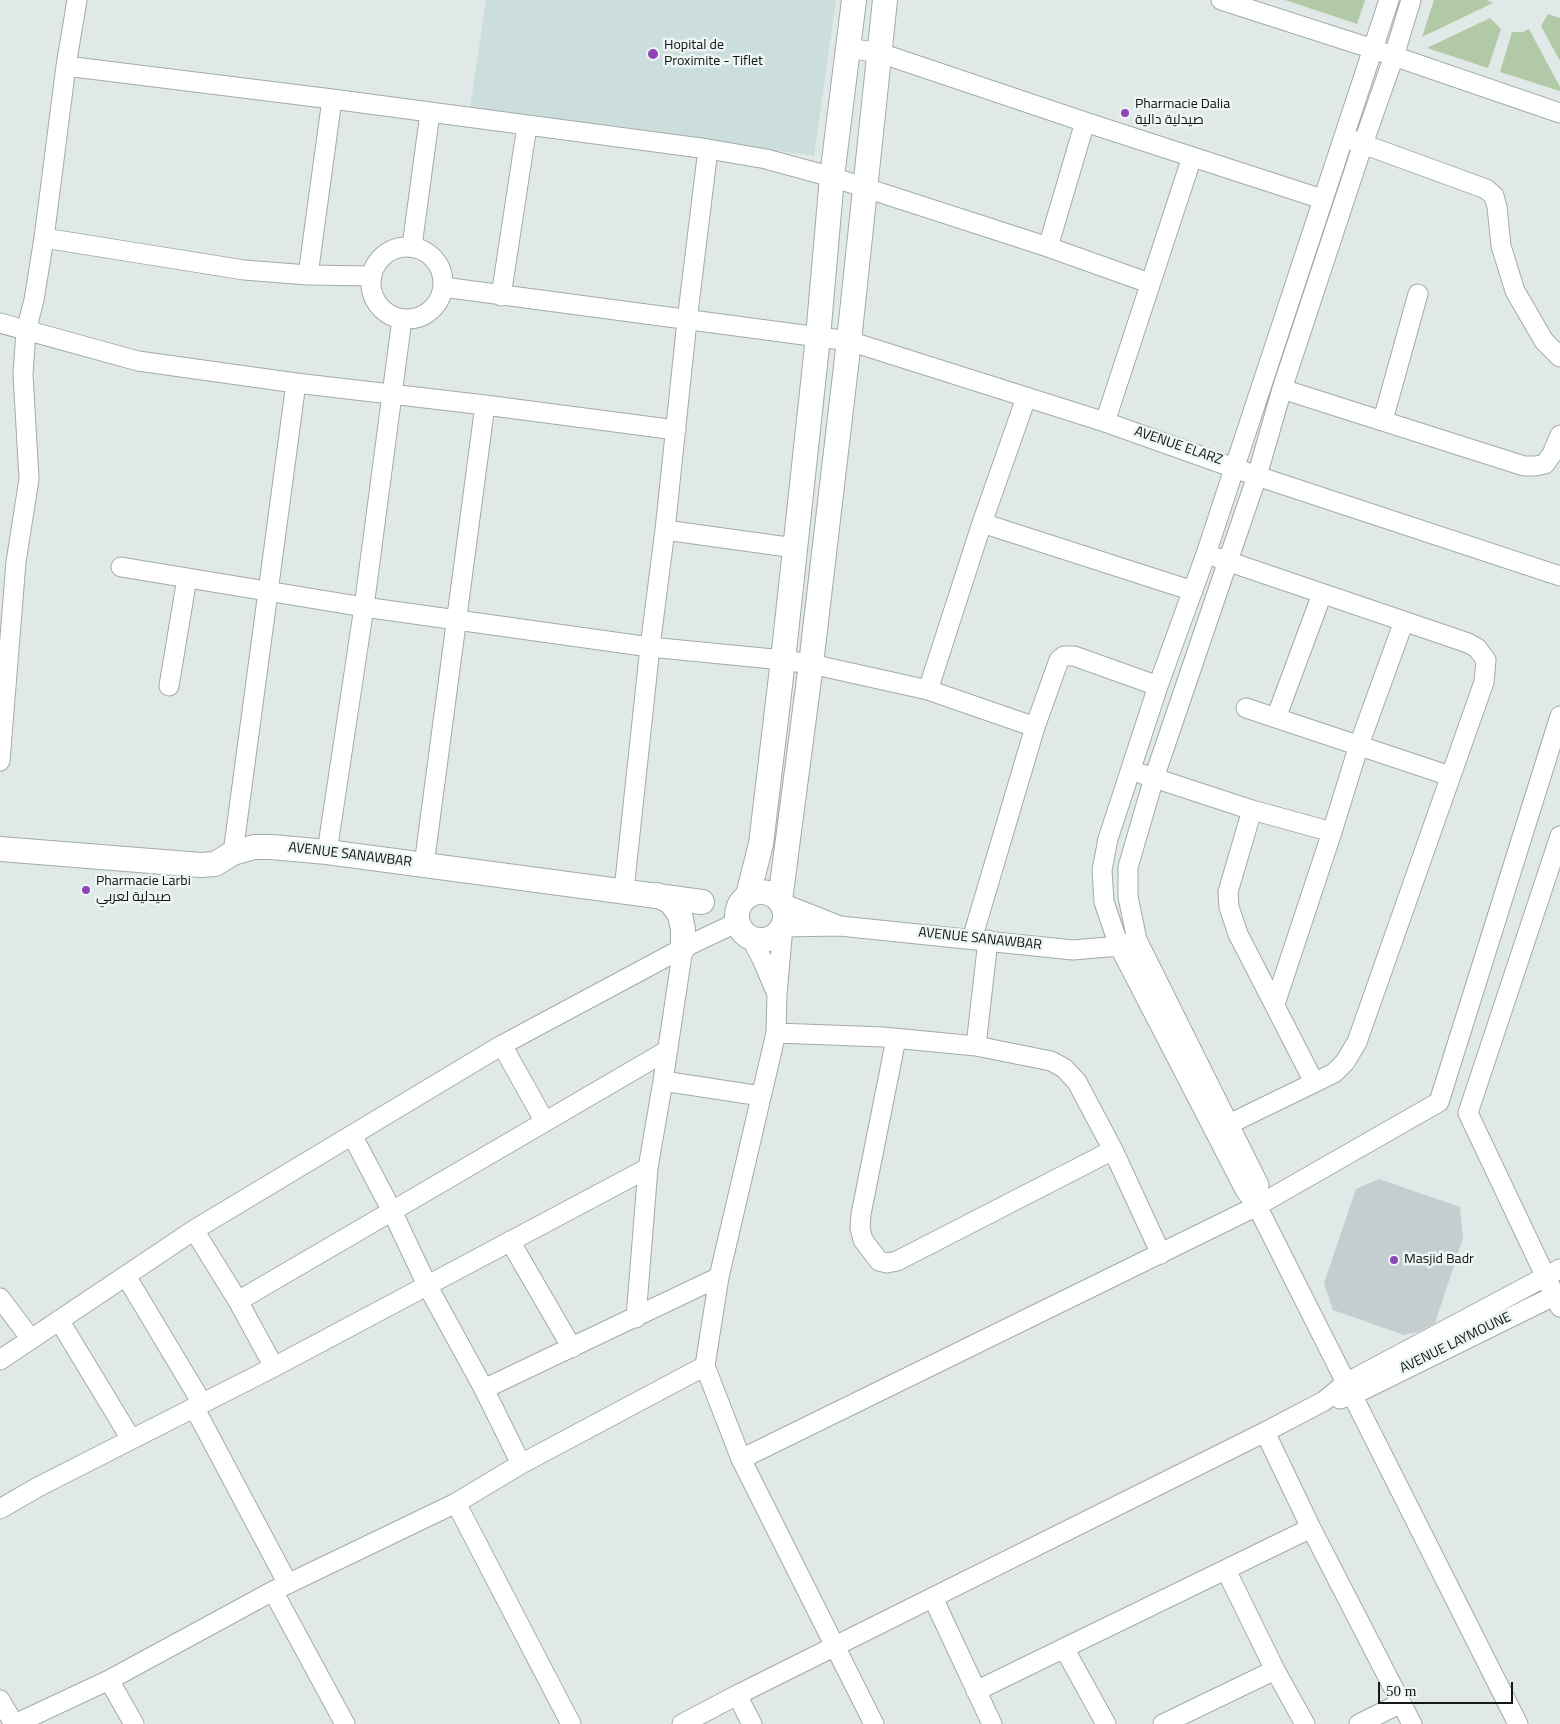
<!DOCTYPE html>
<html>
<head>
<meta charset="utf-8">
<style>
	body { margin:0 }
	#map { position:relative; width:1560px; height:1724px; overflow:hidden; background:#e0e9e7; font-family:Georgia,serif }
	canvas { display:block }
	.scale { position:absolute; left:1378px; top:1682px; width:135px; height:22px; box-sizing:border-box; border:2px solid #151818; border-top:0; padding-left:6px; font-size:15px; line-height:18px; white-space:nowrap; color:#151818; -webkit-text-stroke:4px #edf6f5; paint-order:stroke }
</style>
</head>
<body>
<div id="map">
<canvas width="1560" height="1724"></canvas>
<div class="scale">50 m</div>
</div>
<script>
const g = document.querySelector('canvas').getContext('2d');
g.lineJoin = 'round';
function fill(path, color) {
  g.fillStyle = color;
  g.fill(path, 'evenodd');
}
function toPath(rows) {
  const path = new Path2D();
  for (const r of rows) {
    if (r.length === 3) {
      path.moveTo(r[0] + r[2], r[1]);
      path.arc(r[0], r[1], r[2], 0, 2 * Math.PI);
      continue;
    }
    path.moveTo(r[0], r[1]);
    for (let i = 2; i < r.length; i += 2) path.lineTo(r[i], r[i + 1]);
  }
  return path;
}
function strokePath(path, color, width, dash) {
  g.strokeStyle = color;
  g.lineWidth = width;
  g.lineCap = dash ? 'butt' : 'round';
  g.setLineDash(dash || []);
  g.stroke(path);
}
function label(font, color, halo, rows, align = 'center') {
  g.font = font + ' Georgia,Cairo,serif';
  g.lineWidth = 5;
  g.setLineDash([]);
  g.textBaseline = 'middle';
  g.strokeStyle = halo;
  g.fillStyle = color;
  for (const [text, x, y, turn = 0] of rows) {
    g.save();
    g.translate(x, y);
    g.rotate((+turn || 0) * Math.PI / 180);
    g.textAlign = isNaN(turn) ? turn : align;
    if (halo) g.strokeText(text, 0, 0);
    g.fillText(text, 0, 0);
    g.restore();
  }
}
fill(toPath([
	[486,0,836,0,814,156,470,108]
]), '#ccdedb');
fill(toPath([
	[1285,0,1365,0,1357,24],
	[1434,0,1487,0,1493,3,1422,37],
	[1548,14,1560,18,1560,61,1541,26],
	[1490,18,1501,29,1488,68,1427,48],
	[1529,29,1560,87,1560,91,1500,72,1512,32,1523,32]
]), '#b1c9a7');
fill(toPath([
	[1379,1179,1460,1207,1463,1238,1435,1323,1418,1332,1404,1335,1333,1310,1324,1283,1356,1189]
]), '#c5cecf');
const minor = toPath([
	[1221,0,1373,49,1560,113],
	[1389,0,1206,554,1158,686,1108,839,1102,870,1104,902,1119,946,1245,1190,1257,1206,1518,1724],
	[848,48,880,53,1085,122,1322,199],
	[66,66,332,99,708,149,766,159,832,177,1048,247,1149,283],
	[1352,140,1486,189,1494,196,1497,207,1501,246,1515,291,1544,341,1560,357],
	[44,238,244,270,308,275,372,276],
	[412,246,430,113],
	[1048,247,1085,122],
	[407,283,36],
	[308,275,332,99],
	[443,287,849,341,1105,422,1257,476,1560,576],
	[501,296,527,126],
	[0,323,138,361,296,383,485,405,676,430],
	[1282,389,1524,466,1535,466,1545,464,1552,454,1560,435],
	[1383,420,1418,294],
	[1105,422,1192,157],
	[982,523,1193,591],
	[665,530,795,548],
	[1218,558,1468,643,1477,648,1486,660,1484,682,1357,1042,1345,1062,1334,1073,1219,1129],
	[121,567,364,607,650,647,783,660,811,664,928,690,1035,727],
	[169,686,187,578],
	[928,690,982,523,1026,398],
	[1246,708,1450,776],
	[1276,718,1322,594],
	[0,761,16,562,29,479,23,374,26,331,34,300,44,238,66,66,77,0],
	[1142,774,1252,810,1228,892,1229,907,1238,934,1314,1082],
	[1252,810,1332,832,1275,1004],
	[1332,832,1359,745,1404,621],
	[1560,836,1468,1113,1560,1307],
	[327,852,364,607,402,319],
	[233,853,296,383],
	[424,865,485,405],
	[624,890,650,647,665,530,687,321,708,149],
	[840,926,1073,950,1119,946,1129,943],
	[751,938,762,959,777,994,783,927,840,926,782,903],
	[972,939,1035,727,1059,660,1064,656,1074,656,1158,686],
	[777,994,776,1033,719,1277,705,1366,741,1459,874,1724],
	[776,1033,883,1037,976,1046,1051,1061,1064,1068,1077,1082,1113,1150,1161,1254],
	[896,1039,861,1214,860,1228,863,1240,879,1261,887,1263,897,1261,1113,1150],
	[502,1045,545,1122],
	[976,1046,988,940],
	[663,1081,761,1096],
	[352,1135,392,1211,427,1285,484,1389,521,1464],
	[1257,1206,1259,1185,1137,940,1128,897,1128,867,1154,778,1257,476,1282,389,1363,144,1394,56,1411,0],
	[194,1230,238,1301,274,1367],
	[510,1241,572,1348],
	[126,1276,202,1403],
	[0,1298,31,1339],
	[238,1301,668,1050],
	[636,1318,648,1168,663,1081,683,948],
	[59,1320,131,1439],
	[0,1360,194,1230,502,1045,683,948,738,922],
	[484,1389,719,1277],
	[1340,1399,1353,1395,1560,1293],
	[194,1407,288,1584],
	[1265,1432,1311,1528,1412,1724],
	[741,1459,1257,1206,1439,1102,1560,716],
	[456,1503,571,1724],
	[0,1509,38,1487,274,1367,648,1168],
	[1226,1570,1275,1670,1305,1724],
	[273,1591,345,1724],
	[933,1598,992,1724],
	[1064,1648,1106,1724],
	[109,1680,134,1724],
	[976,1691,1311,1528],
	[737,1695,752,1724],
	[0,1700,14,1724],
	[15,1724,109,1680,273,1591,456,1503,521,1464,705,1366],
	[682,1724,737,1695,1265,1432,1324,1401,1346,1383,1560,1269],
	[1163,1724,1275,1670],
	[1359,1724,1401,1703]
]);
const tertiary = toPath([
	[0,849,201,865,215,864,233,853,254,847,271,847,327,852,702,902],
	[761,916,24],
	[657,895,671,902,680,915,683,929,683,948],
	[748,895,761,844,783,660,818,337,832,177,854,0],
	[780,900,811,664,849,341,885,0]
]);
strokePath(minor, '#a2abaa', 21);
strokePath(tertiary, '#a2abaa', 26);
strokePath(minor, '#fff', 19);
strokePath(tertiary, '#fff', 24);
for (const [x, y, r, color] of [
	[653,54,6,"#8e45b8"],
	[1125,113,5,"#8e45b8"],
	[86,890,5,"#8e45b8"],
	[1394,1260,5,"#8e45b8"]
]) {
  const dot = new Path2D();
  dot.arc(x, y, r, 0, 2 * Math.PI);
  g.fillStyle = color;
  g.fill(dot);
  strokePath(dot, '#edf6f5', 2);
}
label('14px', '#151818', '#edf6f5', [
	["Hopital de",664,46],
	["Proximite - Tiflet",664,62],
	["Pharmacie Dalia",1135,105],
	["صيدلية دالية",1135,121],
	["Pharmacie Larbi",96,882],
	["صيدلية لعربي",96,898],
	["Masjid Badr",1404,1260]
], 'left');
label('14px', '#151818', '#edf6f5', [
	["AVENUE ELARZ",1178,447,19],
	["AVENUE SANAWBAR",350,856,7],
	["AVENUE SANAWBAR",980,940,6],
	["AVENUE LAYMOUNE",1456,1344,-26]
]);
</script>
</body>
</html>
